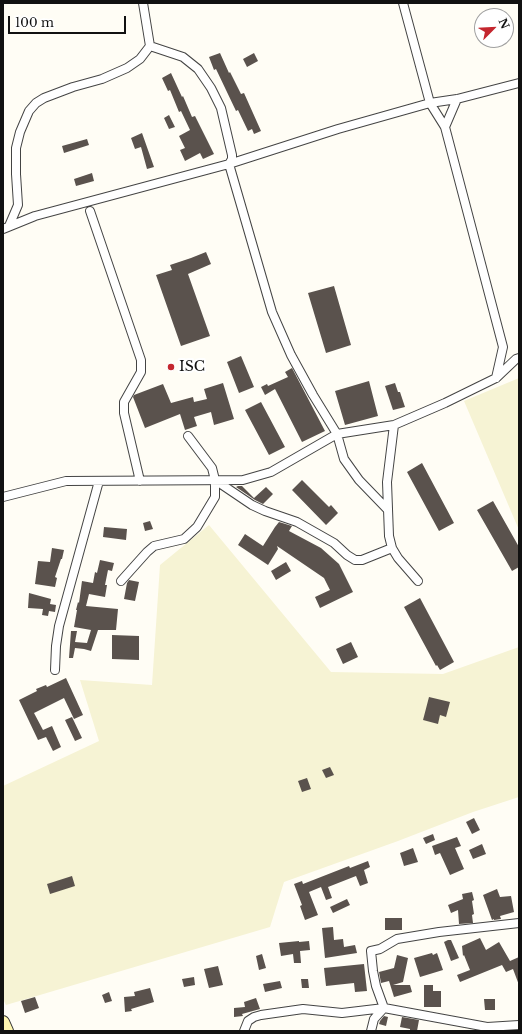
<!DOCTYPE html>
<html>
<head>
<meta charset="utf-8">
<style>
	body { margin:0 }
	#map { position:relative; width:522px; height:1034px; overflow:hidden; background:#fffdf5; font-family:"Libre Baskerville",serif }
	canvas { display:block }
	.frame { position:absolute; inset:0; border:4px solid #111; pointer-events:none }
	.north { position:absolute; left:474px; top:8px; width:40px; height:40px; box-sizing:border-box; background:#fff; border:1px solid #a0a0a0; border-radius:50%; rotate:66deg; font-size:11px; font-weight:700; line-height:16px; text-align:center; color:#111 }
	.north::after { content:''; display:block; margin:auto; width:14px; height:18px; background:#c4262e; clip-path:polygon(50% 0,100% 100%,50% 72%,0 100%) }
	.scale { position:absolute; left:8px; top:16px; width:118px; height:18px; box-sizing:border-box; border:2px solid #111; border-top:0; padding-left:5px; font-size:12px; line-height:14px; white-space:nowrap; color:#111; -webkit-text-stroke:3px #fff; paint-order:stroke }
</style>
</head>
<body>
<div id="map">
<canvas width="522" height="1034"></canvas>
<div class="frame"></div>
<div class="north">N</div>
<div class="scale">100 m</div>
</div>
<script>
const g = document.querySelector('canvas').getContext('2d');
g.lineJoin = 'round';
function fill(path, color) {
  g.fillStyle = color;
  g.fill(path, 'evenodd');
}
function toPath(rows) {
  const path = new Path2D();
  for (const r of rows) {
    path.moveTo(r[0], r[1]);
    for (let i = 2; i < r.length; i += 2) path.lineTo(r[i], r[i + 1]);
  }
  return path;
}
function strokePath(path, color, width, dash) {
  g.strokeStyle = color;
  g.lineWidth = width;
  g.lineCap = dash ? 'butt' : 'round';
  g.setLineDash(dash || []);
  g.stroke(path);
}
function label(font, color, halo, rows, align = 'center') {
  g.font = font + ' "Libre Baskerville",serif';
  g.lineWidth = 4;
  g.setLineDash([]);
  g.textBaseline = 'middle';
  g.strokeStyle = halo;
  g.fillStyle = color;
  for (const [text, x, y, turn = 0] of rows) {
    g.save();
    g.translate(x, y);
    g.rotate((+turn || 0) * Math.PI / 180);
    g.textAlign = isNaN(turn) ? turn : align;
    if (halo) g.strokeText(text, 0, 0);
    g.fillText(text, 0, 0);
    g.restore();
  }
}
fill(toPath([
	[519,378,519,530,464,401],
	[209,525,331,672,443,674,519,647,519,797,473,812,398,841,284,882,270,927,6,1005,3,999,3,786,99,741,80,680,152,685,160,565]
]), '#f6f3d4');
fill(toPath([
	[220,53,229,73,230,72,241,94,244,93,261,131,254,134,252,129,248,131,238,110,236,111,216,69,214,70,209,57],
	[254,53,258,61,247,67,243,59],
	[171,73,182,97,183,96,192,117,195,116,214,154,203,159,200,153,185,161,180,150,185,148,179,136,190,130,181,111,179,112,170,90,168,91,162,78],
	[169,115,175,127,169,129,164,118],
	[142,133,154,167,147,169,141,147,135,149,131,138],
	[87,139,89,145,64,153,62,146],
	[92,173,94,181,76,186,74,179],
	[206,252,211,264,188,274,210,336,181,346,156,275,172,270,170,265,191,258],
	[334,286,351,345,326,353,308,293],
	[241,356,254,387,239,393,227,362],
	[292,368,325,431,302,442,275,389,265,395,261,387,267,384,268,386,288,377,285,372],
	[369,381,378,416,345,425,335,391],
	[223,383,234,419,214,425,211,412,194,417,197,426,185,430,180,414,145,428,133,397,134,395,163,384,171,403,193,397,194,402,207,399,204,389],
	[395,383,398,392,400,392,405,407,393,410,385,386],
	[261,402,285,447,269,455,245,410],
	[422,463,454,523,439,531,407,472],
	[302,480,329,507,331,505,338,513,326,525,292,490],
	[238,486,242,486,254,498,266,487,273,494,263,504,255,500,236,487],
	[493,501,519,547,519,567,512,571,477,510],
	[150,521,153,529,145,531,143,523],
	[279,522,292,526,289,531,321,548,339,564,353,592,320,608,315,597,330,590,324,578,277,546,278,549,268,565,238,545,245,534,263,546,275,527],
	[104,527,127,529,126,540,103,537],
	[52,548,64,550,62,559,61,559,55,577,57,578,55,587,35,584,38,561,50,562],
	[100,560,114,563,112,571,108,570,105,585,107,585,105,597,89,594,86,606,118,609,116,630,98,630,91,651,84,649,75,648,73,658,69,658,71,631,77,631,75,642,87,643,91,630,74,627,77,610,76,610,78,602,79,603,82,581,93,583,95,572,97,573],
	[286,562,291,571,276,580,271,571],
	[129,580,139,582,135,601,124,599,127,583],
	[29,593,51,599,50,604,56,605,55,612,49,611,48,616,42,615,43,609,28,608],
	[420,598,454,662,440,670,437,665,436,666,404,607],
	[112,635,139,636,139,660,112,659],
	[351,642,358,657,343,664,336,649],
	[66,678,83,715,74,719,64,698,34,713,43,730,52,726,61,747,53,751,46,737,38,740,19,700,37,691,36,689,46,685,47,687],
	[429,697,450,702,446,717,440,715,438,724,423,720],
	[72,717,82,738,75,741,65,720],
	[330,767,334,775,326,778,322,770],
	[307,778,311,789,302,792,298,781],
	[474,818,480,830,472,834,466,822],
	[433,834,435,840,426,844,423,838],
	[457,837,461,846,455,848,464,869,450,875,440,853,435,855,432,846],
	[482,844,486,854,473,859,469,850],
	[413,848,418,862,404,866,400,853],
	[368,861,370,867,364,870,368,883,360,886,356,876,328,887,332,898,326,900,321,887,309,892,318,915,305,920,300,906,302,905,294,884,302,881,303,884,349,866,350,868],
	[72,876,75,886,50,894,47,884],
	[497,889,500,897,511,896,514,912,500,916,501,919,494,920,494,919,492,920,483,895],
	[472,892,474,900,472,901,474,914,472,915,473,923,459,924,458,910,451,913,448,905,463,899,462,894],
	[347,899,350,905,333,913,330,907],
	[385,918,402,918,402,930,385,930],
	[333,927,334,940,343,939,344,947,355,945,357,953,325,958,322,928],
	[480,938,486,950,499,942,510,961,519,957,519,985,513,969,506,972,502,965,460,982,457,975,470,970,464,955,463,956,462,946],
	[448,940,451,940,459,958,451,961,444,942],
	[299,941,299,942,309,941,310,950,300,951,301,963,294,963,293,954,281,956,279,943],
	[432,953,433,955,437,953,443,970,420,977,414,958],
	[262,954,266,968,259,970,256,956],
	[397,955,408,958,403,982,393,985,410,985,412,992,394,997,389,981,381,983,379,972,394,968],
	[364,964,367,991,355,992,354,983,326,986,324,968],
	[218,966,223,985,209,988,204,969],
	[194,977,195,985,184,987,182,979],
	[301,979,308,979,309,988,302,988],
	[280,981,282,988,265,992,263,984],
	[424,985,433,985,433,991,441,991,441,1007,424,1007],
	[150,988,154,1002,131,1009,132,1011,125,1012,124,997,135,996,134,992],
	[109,992,112,1001,105,1003,102,995],
	[35,997,39,1008,25,1013,21,1001],
	[256,998,260,1009,242,1014,243,1016,234,1017,234,1008,245,1007,244,1002],
	[484,999,495,999,495,1010,485,1010],
	[384,1016,388,1017,386,1026,379,1024,380,1021],
	[402,1017,419,1020,417,1031,410,1031,410,1029,400,1027]
]), '#5a524d');
const street = toPath([
	[403,3,430,103,445,127,503,347,496,378],
	[150,46,183,57,198,69,211,88,221,108,232,155,232,159,229,164,272,312,291,355,313,395,337,434,344,459,359,480,387,509],
	[445,127,457,99],
	[90,211,141,360,141,372,124,402,124,413,140,481],
	[9,226,18,205,16,174,16,148,20,132,29,111,36,103,44,98,73,87,102,79,127,68,140,59,150,46,143,3],
	[3,229,35,216,229,164,338,129,430,103,457,99,519,83],
	[394,425,387,482,389,536,392,548,398,558,418,581],
	[215,480,252,505,265,511,297,522,334,543,347,555,355,560,362,560,392,548],
	[3,497,66,481,243,480,271,472,337,434,394,425,445,403,496,378,516,359,519,358],
	[121,581,147,552,154,546,184,539,197,527,215,497,215,480,212,468,188,436],
	[55,670,56,646,59,626,99,481],
	[384,1008,376,986,373,971,371,951,380,949,397,939,439,932,519,923],
	[244,1031,248,1021,254,1017,261,1015,303,1009,342,1013,384,1008,487,1027,519,1025],
	[371,1031,374,1019,384,1008]
]);
const secondary = toPath([
	[3,1022,7,1031]
]);
strokePath(street, '#444', 10);
strokePath(secondary, '#333', 14);
strokePath(street, '#fff', 8);
strokePath(secondary, '#fff6b0', 12);
for (const [x, y, r, color] of [
	[171,367,4,"#c4262e"]
]) {
  const dot = new Path2D();
  dot.arc(x, y, r, 0, 2 * Math.PI);
  g.fillStyle = color;
  g.fill(dot);
  strokePath(dot, '#fff', 1.5);
}
label('14px', '#111', '#fff', [
	["ISC",179,367]
], 'left');
</script>
</body>
</html>
